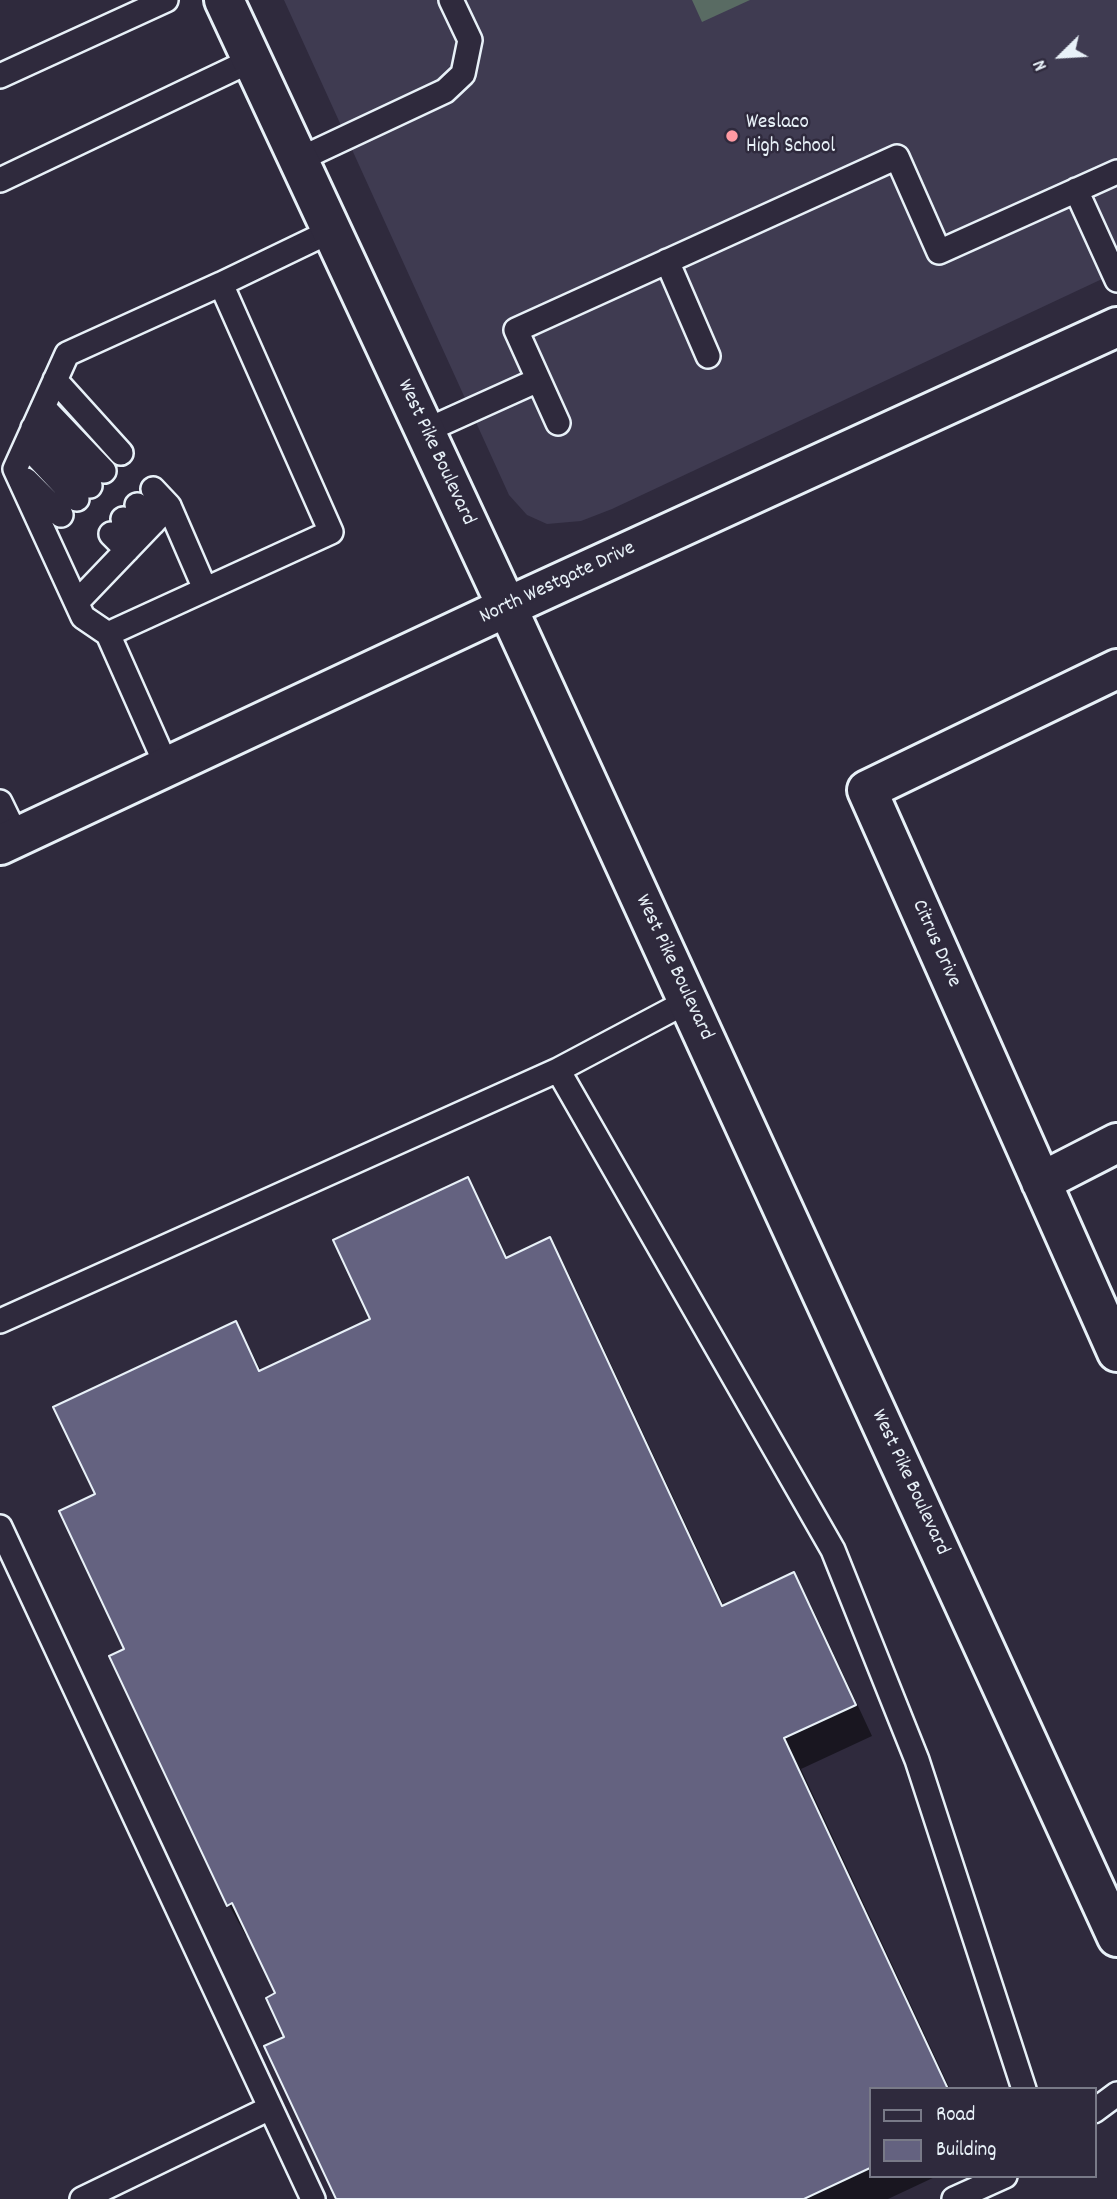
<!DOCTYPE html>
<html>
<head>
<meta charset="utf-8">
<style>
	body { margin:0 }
	#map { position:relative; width:1117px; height:2199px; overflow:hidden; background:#2f2a3d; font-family:Dekko,sans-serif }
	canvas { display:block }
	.legend { position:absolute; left:869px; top:2087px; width:228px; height:91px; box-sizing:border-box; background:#2f2a3d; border:2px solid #797a88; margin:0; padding:9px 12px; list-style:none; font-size:21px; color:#e8f1f8 }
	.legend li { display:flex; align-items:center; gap:14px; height:35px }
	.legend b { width:35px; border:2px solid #797a88 }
	.north { position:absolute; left:1026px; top:21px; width:70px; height:70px; -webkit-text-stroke:5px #2f2a3d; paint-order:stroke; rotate:246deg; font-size:19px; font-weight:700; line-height:28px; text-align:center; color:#e8f1f8 }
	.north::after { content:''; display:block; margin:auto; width:24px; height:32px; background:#e8f1f8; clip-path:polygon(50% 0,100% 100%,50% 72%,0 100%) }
</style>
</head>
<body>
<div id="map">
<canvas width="1117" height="2199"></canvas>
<ul class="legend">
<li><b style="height:9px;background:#2f2a3d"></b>Road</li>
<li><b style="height:19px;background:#646280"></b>Building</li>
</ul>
<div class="north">N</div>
</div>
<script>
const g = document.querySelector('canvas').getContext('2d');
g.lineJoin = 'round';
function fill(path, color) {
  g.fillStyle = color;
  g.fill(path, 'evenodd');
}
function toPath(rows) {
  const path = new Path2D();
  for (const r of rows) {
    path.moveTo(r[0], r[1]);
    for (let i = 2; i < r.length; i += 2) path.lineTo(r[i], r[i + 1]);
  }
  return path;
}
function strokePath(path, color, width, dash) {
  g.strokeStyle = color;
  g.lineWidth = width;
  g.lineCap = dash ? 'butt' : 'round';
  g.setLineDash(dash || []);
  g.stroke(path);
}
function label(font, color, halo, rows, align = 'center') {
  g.font = font + ' Dekko,sans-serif';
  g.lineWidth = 5;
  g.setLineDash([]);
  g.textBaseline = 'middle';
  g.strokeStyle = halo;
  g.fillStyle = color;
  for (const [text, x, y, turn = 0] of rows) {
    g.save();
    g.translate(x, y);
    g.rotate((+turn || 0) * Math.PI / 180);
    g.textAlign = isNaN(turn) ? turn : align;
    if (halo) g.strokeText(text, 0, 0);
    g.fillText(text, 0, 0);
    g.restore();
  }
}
fill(toPath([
	[284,0,1117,0,1117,272,612,509,581,521,547,524,527,515,509,495]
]), '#3f3b51');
fill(toPath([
	[692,0,750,0,702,22]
]), '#596b63');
fill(toPath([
	[467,1179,485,1210,508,1259,550,1239,567,1270,724,1606,793,1575,811,1605,872,1736,801,1769,950,2089,870,2089,870,2176,937,2176,888,2199,338,2199,287,2038,277,1994,249,1935,246,1936,229,1905,112,1657,126,1649,236,1323,262,1372,372,1320]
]), '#0007');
const building = toPath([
	[468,1177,506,1258,550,1237,722,1606,794,1572,856,1705,784,1738,948,2089,870,2089,870,2168,804,2199,336,2199,264,2046,284,2037,266,1998,275,1993,232,1903,227,1906,109,1656,124,1649,59,1511,95,1494,53,1407,236,1321,259,1371,370,1319,333,1240,468,1177]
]);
fill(building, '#646280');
strokePath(building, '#e8f1f8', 2);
const service = toPath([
	[0,76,166,0],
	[298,160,445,91,463,74,470,40,451,0],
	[0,180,252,60],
	[1076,190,1117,280],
	[667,261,708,356],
	[221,284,331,231],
	[55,380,121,453],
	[43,407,104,471],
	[558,423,516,330,897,157,939,252,1117,172],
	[33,428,90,486],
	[425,431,538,380],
	[26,445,77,499],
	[26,480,61,515],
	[153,489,169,506],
	[137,505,153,523],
	[123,519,139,536],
	[111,534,127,550],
	[77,602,169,506,205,589],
	[108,634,83,617,15,469,67,354,221,284,331,532,108,634,167,767],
	[0,802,17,837],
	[558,1070,688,1001],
	[0,1321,558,1070,833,1550,917,1760,1024,2089],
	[0,1527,313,2199],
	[1094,2111,1117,2094],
	[82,2199,270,2108],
	[954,2199,1005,2176]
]);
const minor = toPath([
	[1117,669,867,790,1117,1352],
	[1041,1182,1117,1143]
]);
const tertiary = toPath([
	[224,0,507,607,1117,1937],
	[0,845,507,607,1117,327]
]);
strokePath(service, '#e8f1f8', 28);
strokePath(minor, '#e8f1f8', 44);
strokePath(tertiary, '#e8f1f8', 44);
strokePath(service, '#2f2a3d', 23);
strokePath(minor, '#2f2a3d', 38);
strokePath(tertiary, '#2f2a3d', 38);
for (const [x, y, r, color] of [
	[732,136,7,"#ff9aa2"]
]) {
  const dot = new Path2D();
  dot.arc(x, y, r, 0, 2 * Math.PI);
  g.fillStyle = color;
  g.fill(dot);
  strokePath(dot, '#2f2a3d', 2.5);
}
label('21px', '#e8f1f8', '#2f2a3d', [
	["Weslaco",746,124],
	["High School",746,148]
], 'left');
label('21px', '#e8f1f8', '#2f2a3d', [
	["West Pike Boulevard",435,453,65],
	["North Westgate Drive",558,584,-25],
	["Citrus Drive",935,944,66],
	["West Pike Boulevard",673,968,65],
	["West Pike Boulevard",909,1483,65]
]);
</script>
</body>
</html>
